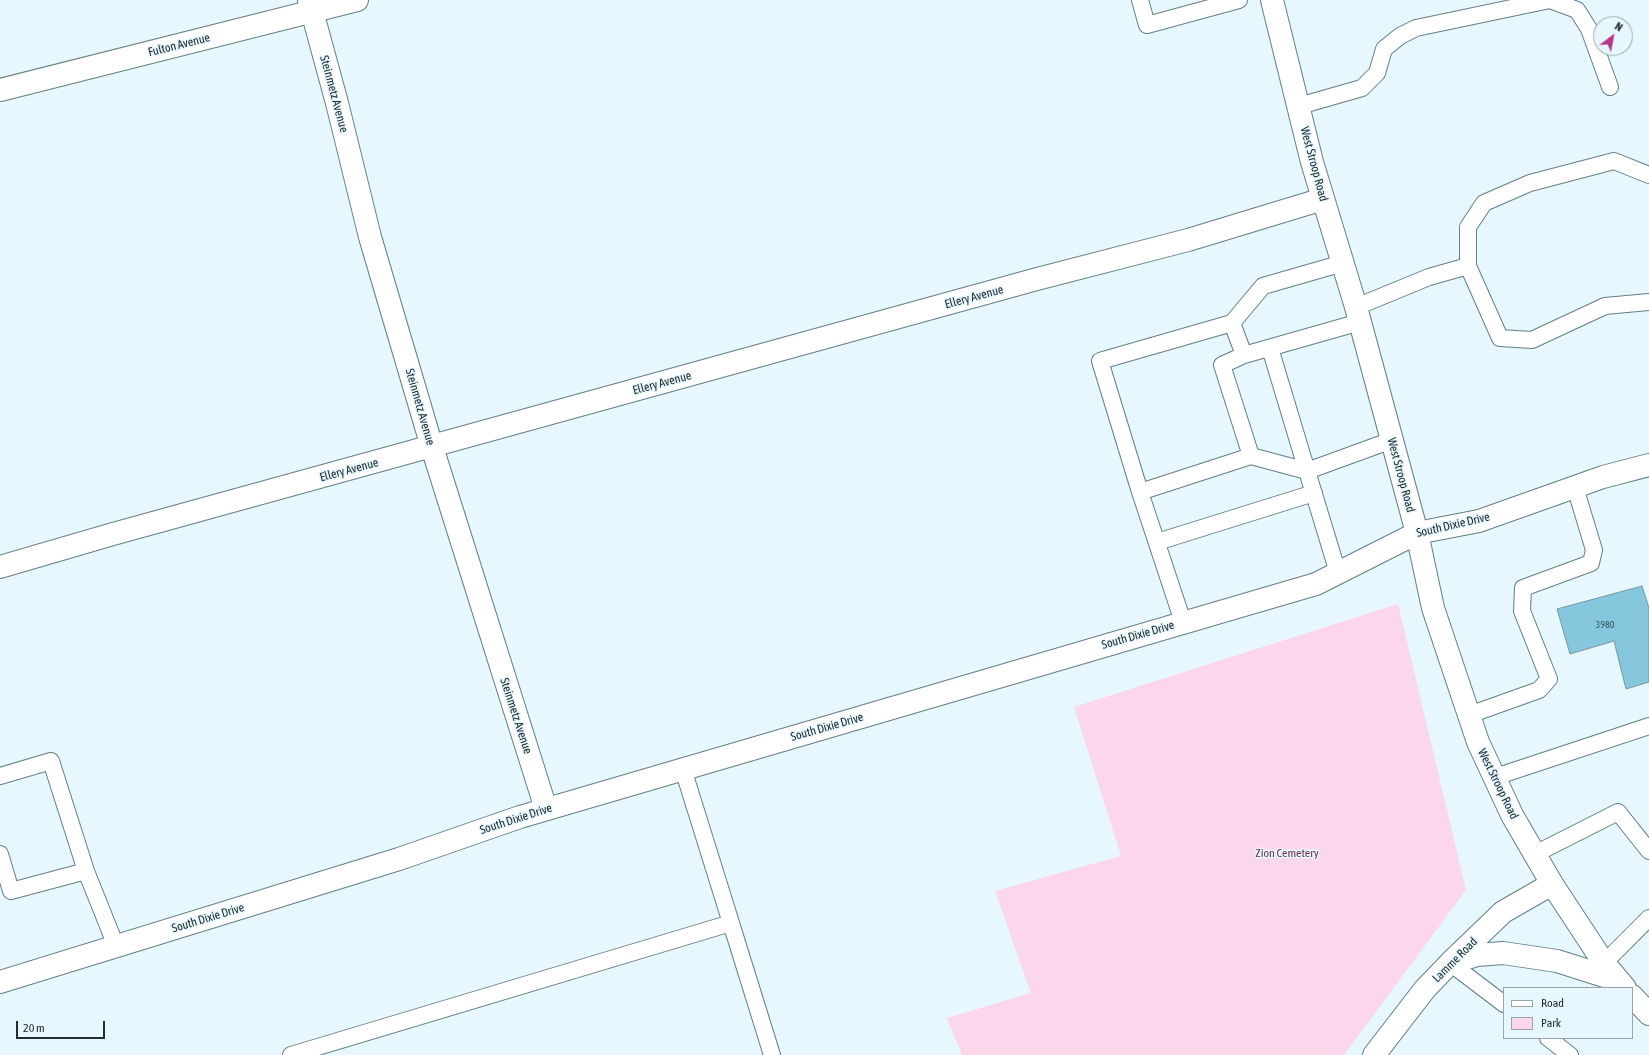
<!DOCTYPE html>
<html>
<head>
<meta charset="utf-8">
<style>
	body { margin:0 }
	#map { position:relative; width:1649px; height:1055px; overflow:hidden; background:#e6f7fd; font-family:"Asap Condensed",sans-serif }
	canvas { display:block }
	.legend { position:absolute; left:1503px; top:987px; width:130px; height:52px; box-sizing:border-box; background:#e6f7fd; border:1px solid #98a6ab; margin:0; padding:5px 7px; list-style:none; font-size:12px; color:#222d31 }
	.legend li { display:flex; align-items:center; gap:8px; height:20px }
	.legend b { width:20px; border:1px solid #98a6ab }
	.north { position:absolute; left:1593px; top:16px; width:40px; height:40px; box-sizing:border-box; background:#e6f7fd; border:1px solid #98a6ab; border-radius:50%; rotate:32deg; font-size:11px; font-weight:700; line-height:16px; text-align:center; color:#222d31 }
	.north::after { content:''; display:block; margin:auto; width:14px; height:18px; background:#b3398b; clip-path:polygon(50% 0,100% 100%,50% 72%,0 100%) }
	.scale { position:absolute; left:16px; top:1021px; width:89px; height:18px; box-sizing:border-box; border:2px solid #222d31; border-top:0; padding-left:5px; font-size:12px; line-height:14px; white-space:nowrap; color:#222d31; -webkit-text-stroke:3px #e6f7fd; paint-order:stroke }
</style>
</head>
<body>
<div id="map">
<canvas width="1649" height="1055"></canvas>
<ul class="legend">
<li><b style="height:5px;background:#fff"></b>Road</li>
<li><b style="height:11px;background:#fcd6eb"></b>Park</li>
</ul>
<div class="north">N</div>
<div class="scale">20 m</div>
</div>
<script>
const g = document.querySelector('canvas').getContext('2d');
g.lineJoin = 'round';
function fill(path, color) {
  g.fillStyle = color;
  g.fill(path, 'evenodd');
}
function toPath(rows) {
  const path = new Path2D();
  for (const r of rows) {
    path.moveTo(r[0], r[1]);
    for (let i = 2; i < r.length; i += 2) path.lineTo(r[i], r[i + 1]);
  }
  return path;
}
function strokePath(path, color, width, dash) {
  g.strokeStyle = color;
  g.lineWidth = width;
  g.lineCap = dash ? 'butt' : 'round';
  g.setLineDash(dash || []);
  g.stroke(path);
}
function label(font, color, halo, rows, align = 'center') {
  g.font = font + ' "Asap Condensed",sans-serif';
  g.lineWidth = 3;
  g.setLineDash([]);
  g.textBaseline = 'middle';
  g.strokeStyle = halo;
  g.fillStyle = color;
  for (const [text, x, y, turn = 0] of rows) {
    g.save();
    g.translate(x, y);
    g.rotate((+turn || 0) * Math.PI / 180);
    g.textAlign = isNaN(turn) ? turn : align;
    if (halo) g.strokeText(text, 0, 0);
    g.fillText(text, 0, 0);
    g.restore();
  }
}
fill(toPath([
	[1398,604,1466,890,1344,1055,962,1055,947,1018,1031,993,995,891,1121,856,1074,707]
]), '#fcd6eb');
const building = toPath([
	[1642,586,1649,608,1649,682,1626,689,1614,641,1570,654,1557,609,1642,586]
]);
fill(building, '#85c7dd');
strokePath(building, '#7b969f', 1);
const service = toPath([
	[1140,0,1147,25,1239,0],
	[1299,106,1362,88,1377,73,1384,49,1400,36,1416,28,1550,0,1577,10,1589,29,1610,87],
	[1468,266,1468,227,1484,203,1530,183,1614,161,1649,175],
	[1356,307,1429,277,1468,266,1500,338,1532,340,1605,306,1649,302],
	[1232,323,1244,355,1360,322],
	[1270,348,1307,471],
	[1244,355,1222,365,1251,456,1307,471],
	[1140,492,1251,456],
	[1157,542,1314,493],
	[1338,573,1307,471,1392,440],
	[1183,622,1140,492,1100,361,1232,323,1263,286,1343,263],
	[1469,715,1539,690,1549,679,1522,611,1523,588,1591,563,1594,550,1575,487],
	[0,776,51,761,86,871,116,946],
	[1495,777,1649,726],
	[0,854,11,891,86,871],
	[1535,854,1618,812,1649,851],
	[731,923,772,1055],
	[1450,963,1504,1004],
	[1604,963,1649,918],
	[1548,1038,1570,1055],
	[291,1055,731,923,683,769]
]);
const minor = toPath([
	[309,0,337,103,370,237,432,447,546,809],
	[0,90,357,0],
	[0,567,113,534,1037,279,1188,240,1323,199]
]);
const tertiary = toPath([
	[1451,963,1477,955,1503,953,1557,961,1617,980],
	[1374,1055,1425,989,1450,963,1503,912,1552,884]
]);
const secondary = toPath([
	[1272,0,1312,162,1356,307,1417,533,1433,608,1478,742,1512,815,1552,884,1604,963,1625,988],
	[1632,996,1649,1014]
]);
const primary = toPath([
	[0,982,399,859,520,817,1316,584,1417,533,1479,521,1603,477,1649,465]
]);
strokePath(service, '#647e87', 18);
strokePath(minor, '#647e87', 24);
strokePath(tertiary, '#647e87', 24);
strokePath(secondary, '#647e87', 24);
strokePath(primary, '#647e87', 24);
strokePath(service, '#fff', 16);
strokePath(minor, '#fff', 22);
strokePath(tertiary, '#fff', 22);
strokePath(secondary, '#fff', 22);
strokePath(primary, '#fff', 22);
label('10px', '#3b545c', null, [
	["3980",1605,625]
]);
label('12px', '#222d31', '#e6f7fd', [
	["Fulton Avenue",179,45,-14],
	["Steinmetz Avenue",334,94,75],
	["West Stroop Road",1314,164,75],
	["Ellery Avenue",974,297,-15],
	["Ellery Avenue",662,383,-15],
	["Steinmetz Avenue",420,407,74],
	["Ellery Avenue",349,470,-15],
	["West Stroop Road",1401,475,75],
	["South Dixie Drive",1453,525,-13],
	["South Dixie Drive",1138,635,-16],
	["Steinmetz Avenue",516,716,72],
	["South Dixie Drive",827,727,-16],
	["West Stroop Road",1498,784,64],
	["South Dixie Drive",516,819,-18],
	["South Dixie Drive",208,918,-17],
	["Lamme Road",1455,960,-45]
]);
label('12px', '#6d2e56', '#e6f7fd', [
	["Zion Cemetery",1287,853]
]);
</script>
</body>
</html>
